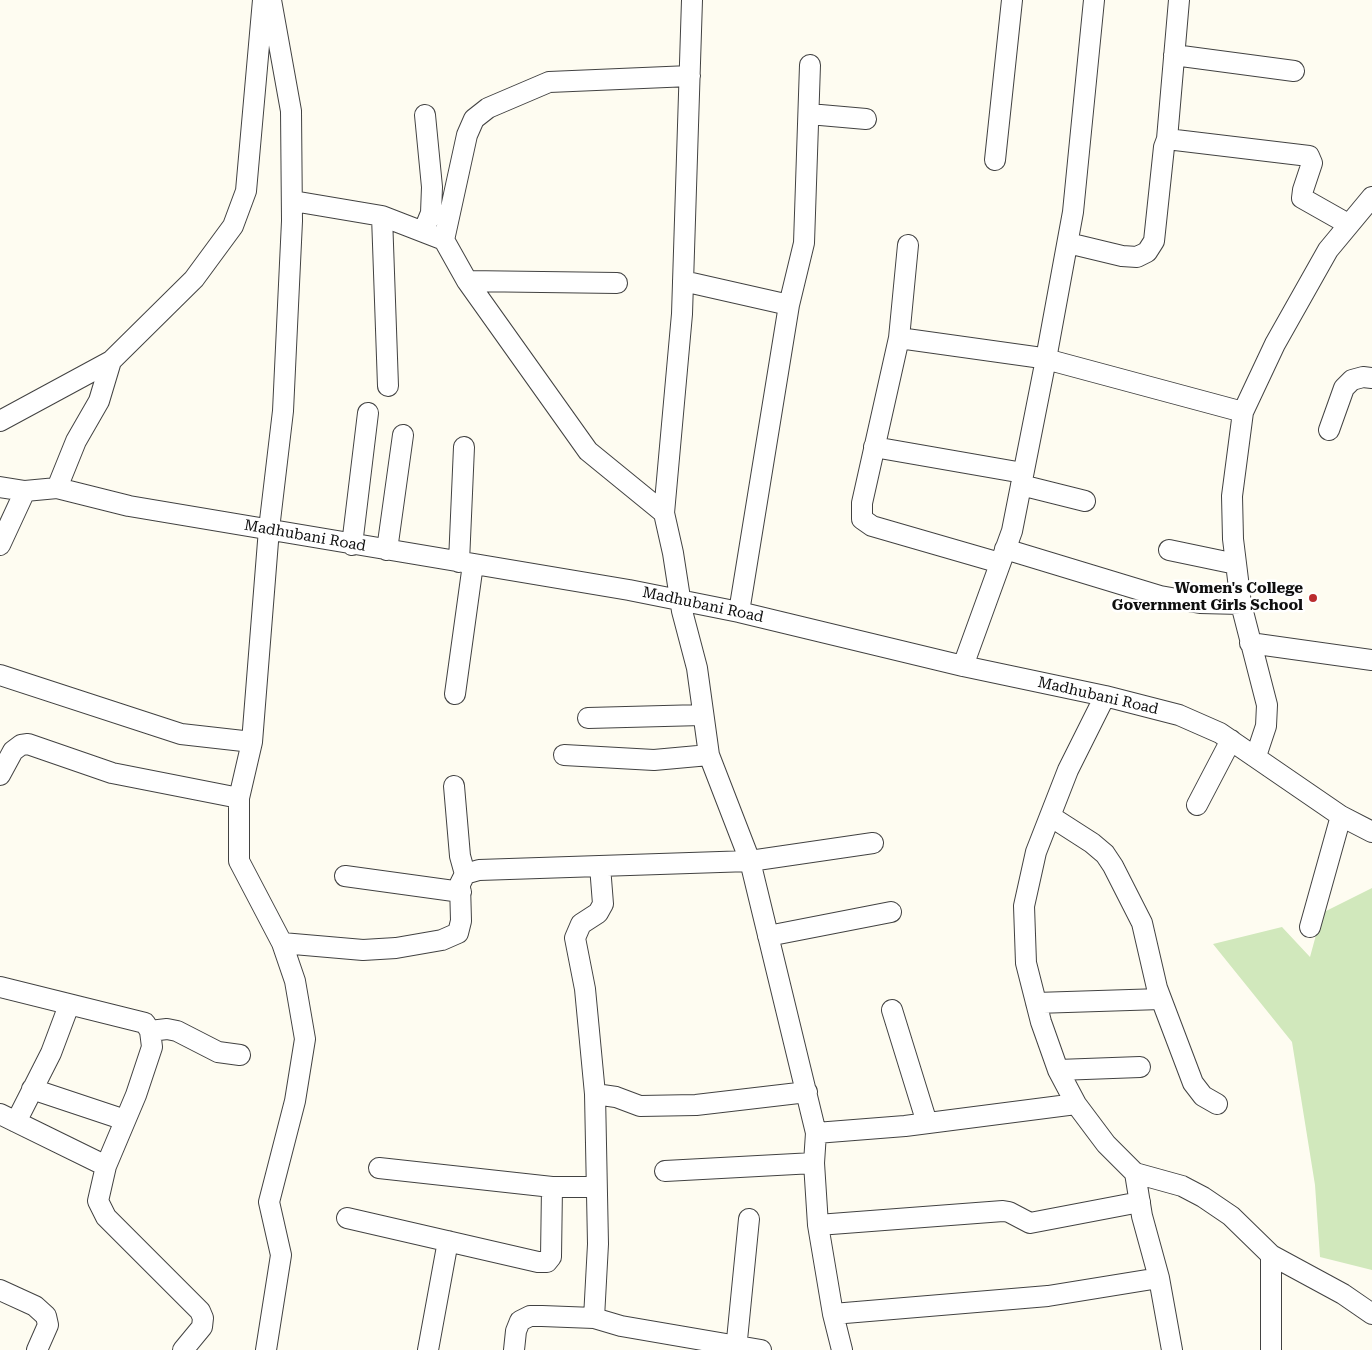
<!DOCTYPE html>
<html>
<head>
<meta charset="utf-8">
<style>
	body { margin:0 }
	canvas { display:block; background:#fefcf1 }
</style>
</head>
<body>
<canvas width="1372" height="1350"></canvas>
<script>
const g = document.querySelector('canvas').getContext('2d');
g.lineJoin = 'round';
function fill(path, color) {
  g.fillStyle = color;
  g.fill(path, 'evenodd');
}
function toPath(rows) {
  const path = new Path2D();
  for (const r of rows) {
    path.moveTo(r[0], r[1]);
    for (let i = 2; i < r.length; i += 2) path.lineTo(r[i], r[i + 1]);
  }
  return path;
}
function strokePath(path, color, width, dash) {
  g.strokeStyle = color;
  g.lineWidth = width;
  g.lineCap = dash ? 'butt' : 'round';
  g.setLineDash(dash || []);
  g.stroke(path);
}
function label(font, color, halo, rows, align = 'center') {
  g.font = font + ' "Roboto Serif",serif';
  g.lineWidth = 5;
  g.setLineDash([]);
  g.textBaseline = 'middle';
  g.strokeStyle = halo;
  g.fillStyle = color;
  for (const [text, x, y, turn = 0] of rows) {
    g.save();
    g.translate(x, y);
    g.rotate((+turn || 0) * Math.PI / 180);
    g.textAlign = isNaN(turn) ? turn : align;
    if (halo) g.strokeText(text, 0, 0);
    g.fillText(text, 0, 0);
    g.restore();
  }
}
fill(toPath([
	[1372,888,1372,1270,1320,1257,1315,1185,1292,1042,1213,944,1282,927,1310,957,1322,913]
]), '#d1e8bc');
const minor = toPath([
	[692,0,682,314,664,513,673,553,682,611,697,668,709,755,750,861,816,1133,814,1163,818,1225,833,1314,842,1350],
	[1174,55,1294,71],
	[809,114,866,119],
	[1167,139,1309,156,1312,163,1303,190,1302,198,1348,224],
	[995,160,1012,0],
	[293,201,382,216,444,240,467,281,588,451,664,513],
	[382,216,388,386],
	[424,230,431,213,432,187,425,115],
	[444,240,467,135,474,119,488,108,549,82,690,76],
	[1068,243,1122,256,1137,257,1147,252,1154,241,1164,147,1167,139,1179,0],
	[908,245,899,338,862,503,862,519,872,526,1000,563],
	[467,281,617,283],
	[683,281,789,305],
	[899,338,1042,358,1243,412],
	[0,421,111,361,194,279,233,226,246,191,263,0],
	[1329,430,1344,388,1352,380,1363,377,1372,378],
	[874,447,1023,473],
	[1021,485,1085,501],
	[0,487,25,491,57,488,129,506,629,590,739,612,963,666,1105,696,1179,715,1220,733,1341,816,1372,832],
	[57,488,76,441,99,401,111,361],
	[0,545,25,491],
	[352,545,368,413],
	[1005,549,1160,596,1200,603,1241,604],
	[387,550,403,435],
	[1169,550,1236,564],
	[459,562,464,447],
	[739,612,789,305,804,243,810,65],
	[1250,643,1372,660],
	[963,666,1012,531,1046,359,1073,212,1094,0],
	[0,675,181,734,252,742],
	[455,694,473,564],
	[1105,696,1068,770,1036,852,1024,906,1026,963,1041,1022,1058,1070,1076,1104,1106,1144,1135,1173,1142,1216,1159,1278,1172,1350],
	[588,718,702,715],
	[564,755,654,760,709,755],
	[1256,756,1266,726,1267,705,1241,604,1233,539,1232,496,1243,412,1275,344,1328,250,1372,197],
	[0,775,13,751,21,745,28,744,112,773,239,798],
	[454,786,460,856,465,874],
	[1197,805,1231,740],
	[1050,816,1092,843,1105,854,1113,866,1142,923,1157,988,1193,1083,1203,1096,1217,1104],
	[345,876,461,892],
	[1310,927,1341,816],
	[768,936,891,912],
	[282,943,363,950,396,948,442,940,458,933,461,921,460,884,465,874,479,870,750,861,873,843],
	[0,987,145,1023,150,1031,152,1047,136,1095,106,1166,98,1201,106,1217,200,1311,203,1318,202,1327,183,1350],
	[1036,1003,1161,999],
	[892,1010,927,1123],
	[150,1031,167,1029,177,1031,218,1052,240,1055],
	[1058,1070,1140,1067],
	[32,1089,125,1120],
	[595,1094,616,1097,640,1106,696,1105,807,1092],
	[0,1114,106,1166],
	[16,1122,51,1053,69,1005],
	[816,1133,905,1126,1076,1104],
	[379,1168,552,1187,595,1187],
	[665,1171,814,1163],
	[1135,1173,1182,1186,1203,1197,1231,1216,1271,1255,1343,1294,1372,1314],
	[347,1218,538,1262,547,1262,551,1257,552,1187],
	[818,1225,1003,1211,1009,1212,1030,1223,1140,1202],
	[0,1290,35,1306,46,1316,48,1325,37,1350],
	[833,1314,1048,1296,1159,1278],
	[594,1318,598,1244,595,1094,585,989,575,938,581,924,598,913,603,904,600,866],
	[266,1350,281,1255,269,1202,295,1101,305,1039,295,981,282,943,239,861,239,798,252,742,269,529,283,411,292,221,291,111,271,0],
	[428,1350,448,1241],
	[514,1350,516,1331,520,1321,530,1316,542,1316,594,1318,621,1326,761,1350],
	[736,1350,749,1219],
	[1271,1350,1271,1255]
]);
strokePath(minor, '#424242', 22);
strokePath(minor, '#fff', 20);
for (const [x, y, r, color] of [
	[1313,598,5,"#ba2c2e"]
]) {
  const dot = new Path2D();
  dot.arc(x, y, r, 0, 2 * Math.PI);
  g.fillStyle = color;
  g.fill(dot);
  strokePath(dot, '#fff', 2);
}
label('15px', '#0f0f0f', '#fff', [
	["Madhubani Road",305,536,10],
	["Madhubani Road",703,605,12],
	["Madhubani Road",1098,696,13]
]);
label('bold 15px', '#0f0f0f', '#fff', [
	["Women's College",1303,589],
	["Government Girls School",1303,606]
], 'right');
</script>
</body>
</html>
